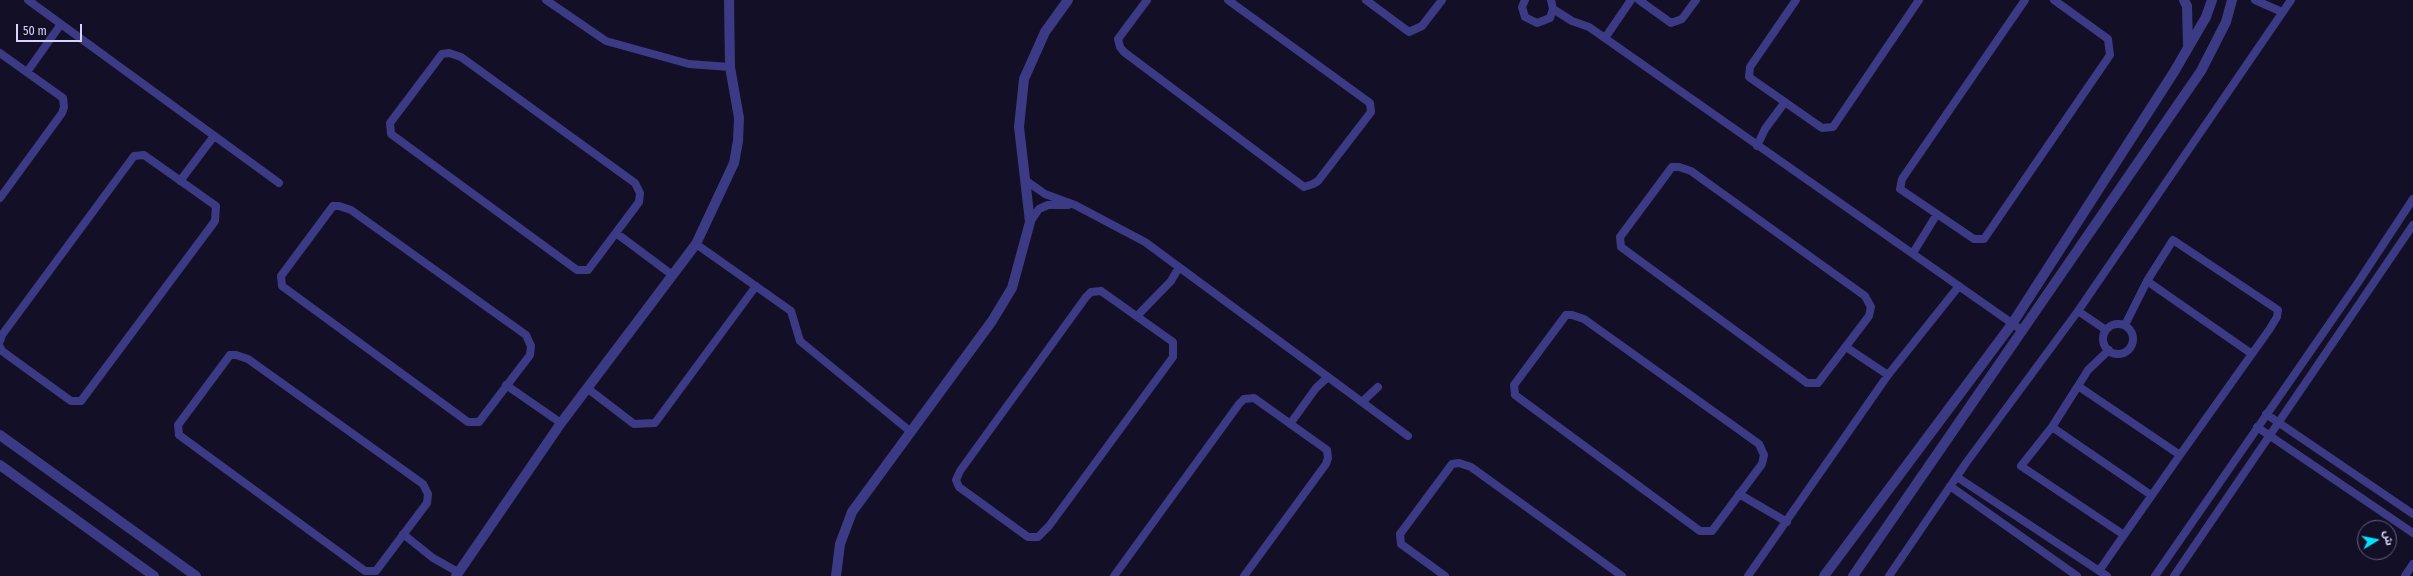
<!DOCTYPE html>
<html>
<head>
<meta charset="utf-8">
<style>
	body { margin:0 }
	#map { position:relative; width:2413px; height:576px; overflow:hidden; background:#130f26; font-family:"Fira Sans Condensed","Noto Sans Arabic",sans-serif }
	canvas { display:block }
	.north { position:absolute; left:2357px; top:520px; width:40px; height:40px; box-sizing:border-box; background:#130f26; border:1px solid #625e7d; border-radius:50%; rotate:80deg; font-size:11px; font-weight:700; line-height:16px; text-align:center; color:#d9d4ff }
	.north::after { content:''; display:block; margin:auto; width:14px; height:18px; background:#00e5ff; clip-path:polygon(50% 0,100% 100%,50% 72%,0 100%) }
	.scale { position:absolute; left:16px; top:24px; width:66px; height:18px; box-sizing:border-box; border:2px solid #d9d4ff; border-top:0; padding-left:5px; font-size:12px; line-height:14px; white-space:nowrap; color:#d9d4ff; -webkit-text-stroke:3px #130f26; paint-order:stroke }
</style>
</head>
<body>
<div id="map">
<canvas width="2413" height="576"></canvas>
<div class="north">ش</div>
<div class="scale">50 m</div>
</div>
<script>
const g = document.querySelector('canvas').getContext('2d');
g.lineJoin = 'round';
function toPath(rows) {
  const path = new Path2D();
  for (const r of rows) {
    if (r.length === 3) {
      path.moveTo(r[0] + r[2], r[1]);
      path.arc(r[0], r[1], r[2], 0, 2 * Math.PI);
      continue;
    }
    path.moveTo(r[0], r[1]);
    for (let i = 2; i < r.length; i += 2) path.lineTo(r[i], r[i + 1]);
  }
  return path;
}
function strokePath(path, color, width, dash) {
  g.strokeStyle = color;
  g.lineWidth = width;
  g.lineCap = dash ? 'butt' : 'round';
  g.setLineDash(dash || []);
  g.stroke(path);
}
strokePath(toPath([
	[28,0,279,183],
	[546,0,606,41,689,64,730,67],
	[1147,0,1118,39,1120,47,1124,52,1304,187,1313,184,1318,181,1371,112,1370,103,1228,0],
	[1366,0,1409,32,1422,26,1442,0],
	[1525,0,1522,7,1525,17,1537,23,1550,18,1553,9,1551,0],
	[1639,0,1671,23,1682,19,1696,0],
	[1796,0,1750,67,1749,77,1822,128,1833,127,1919,0],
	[2025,0,1902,179,1900,189,1974,239,1984,239,2110,55,2108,39,2054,0],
	[2255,0,2282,12],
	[1553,9,1572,21,1589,27,2023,331],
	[1605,38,1631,0],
	[0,53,63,98,64,107,62,113,0,198],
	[449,53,461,57,635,183,640,193,639,202,588,270,577,270,391,134,390,123,442,54,449,53],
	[27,72,61,24],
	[1757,146,1765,129,1785,102],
	[1672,167,1679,167,1691,171,1865,296,1871,307,1869,316,1818,383,1807,383,1621,247,1620,237,1672,167],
	[1025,180,1045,194,1075,205,1145,242,1408,436],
	[180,181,214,136],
	[333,206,339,206,351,210,526,335,531,346,530,355,479,422,468,422,282,286,281,276,333,206],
	[1030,222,1039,209,1048,205,1068,205],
	[616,233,671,274],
	[696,244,791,311,800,341,911,432],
	[1913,253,1937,214],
	[2147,281,2252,354],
	[1101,291,1173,342,1173,357,1049,526,1038,537,1028,537,959,487,956,480,960,471,1086,297,1091,292,1101,291],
	[2078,311,2106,330],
	[1566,315,1572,315,1584,319,1759,444,1764,455,1762,464,1712,531,1700,531,1515,395,1514,385,1566,315],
	[1137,316,1171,281,1179,267],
	[2118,339,15],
	[0,341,2,335,134,156,144,155,216,206,215,221,81,401,71,401,2,351,0,347],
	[1846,347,1888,375],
	[2109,350,2088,370,2078,386,2180,455,2269,330,2277,317,2278,310,2173,240,2147,281,2125,325],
	[230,355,236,355,248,359,423,484,428,494,427,503,376,571,365,571,179,435,178,425,230,355],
	[506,385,561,423],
	[2078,386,2052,427,2021,466,2124,535,2180,455],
	[587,388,634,424,655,423,756,286],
	[1362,402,1378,387],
	[2266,414,2413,514],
	[1290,424,1316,388,1328,377],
	[2052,427,2151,495],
	[2257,427,2413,533],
	[1957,477,2107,576],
	[1950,486,2077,576],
	[1739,494,1787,522],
	[403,534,433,558,458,572],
	[2099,571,2124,535],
	[1114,576,1239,404,1244,399,1254,398,1327,450,1328,458,1326,464,1244,576],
	[1445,576,1401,544,1400,534,1452,464,1459,463,1471,467,1622,576],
	[1748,576,1888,375,1959,286],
	[1889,576,1966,463,2078,311,2291,0],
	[2155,576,2357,284,2413,199],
	[2174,576,2413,225],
	[2405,576,2413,564]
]), '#3d3a85', 8);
strokePath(toPath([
	[2184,0,2187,6,2188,47],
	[0,435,196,576],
	[0,465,154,576],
	[456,576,561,423,696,244,734,163,738,141,739,118,730,67,729,0],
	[836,576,840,544,852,512,992,321,1012,288,1030,222,1019,127,1024,79,1045,32,1068,0],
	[1824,576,2012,324,2174,72,2206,17,2212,0],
	[1853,576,2201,71,2226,22,2232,0]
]), '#3d3a85', 10);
</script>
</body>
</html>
